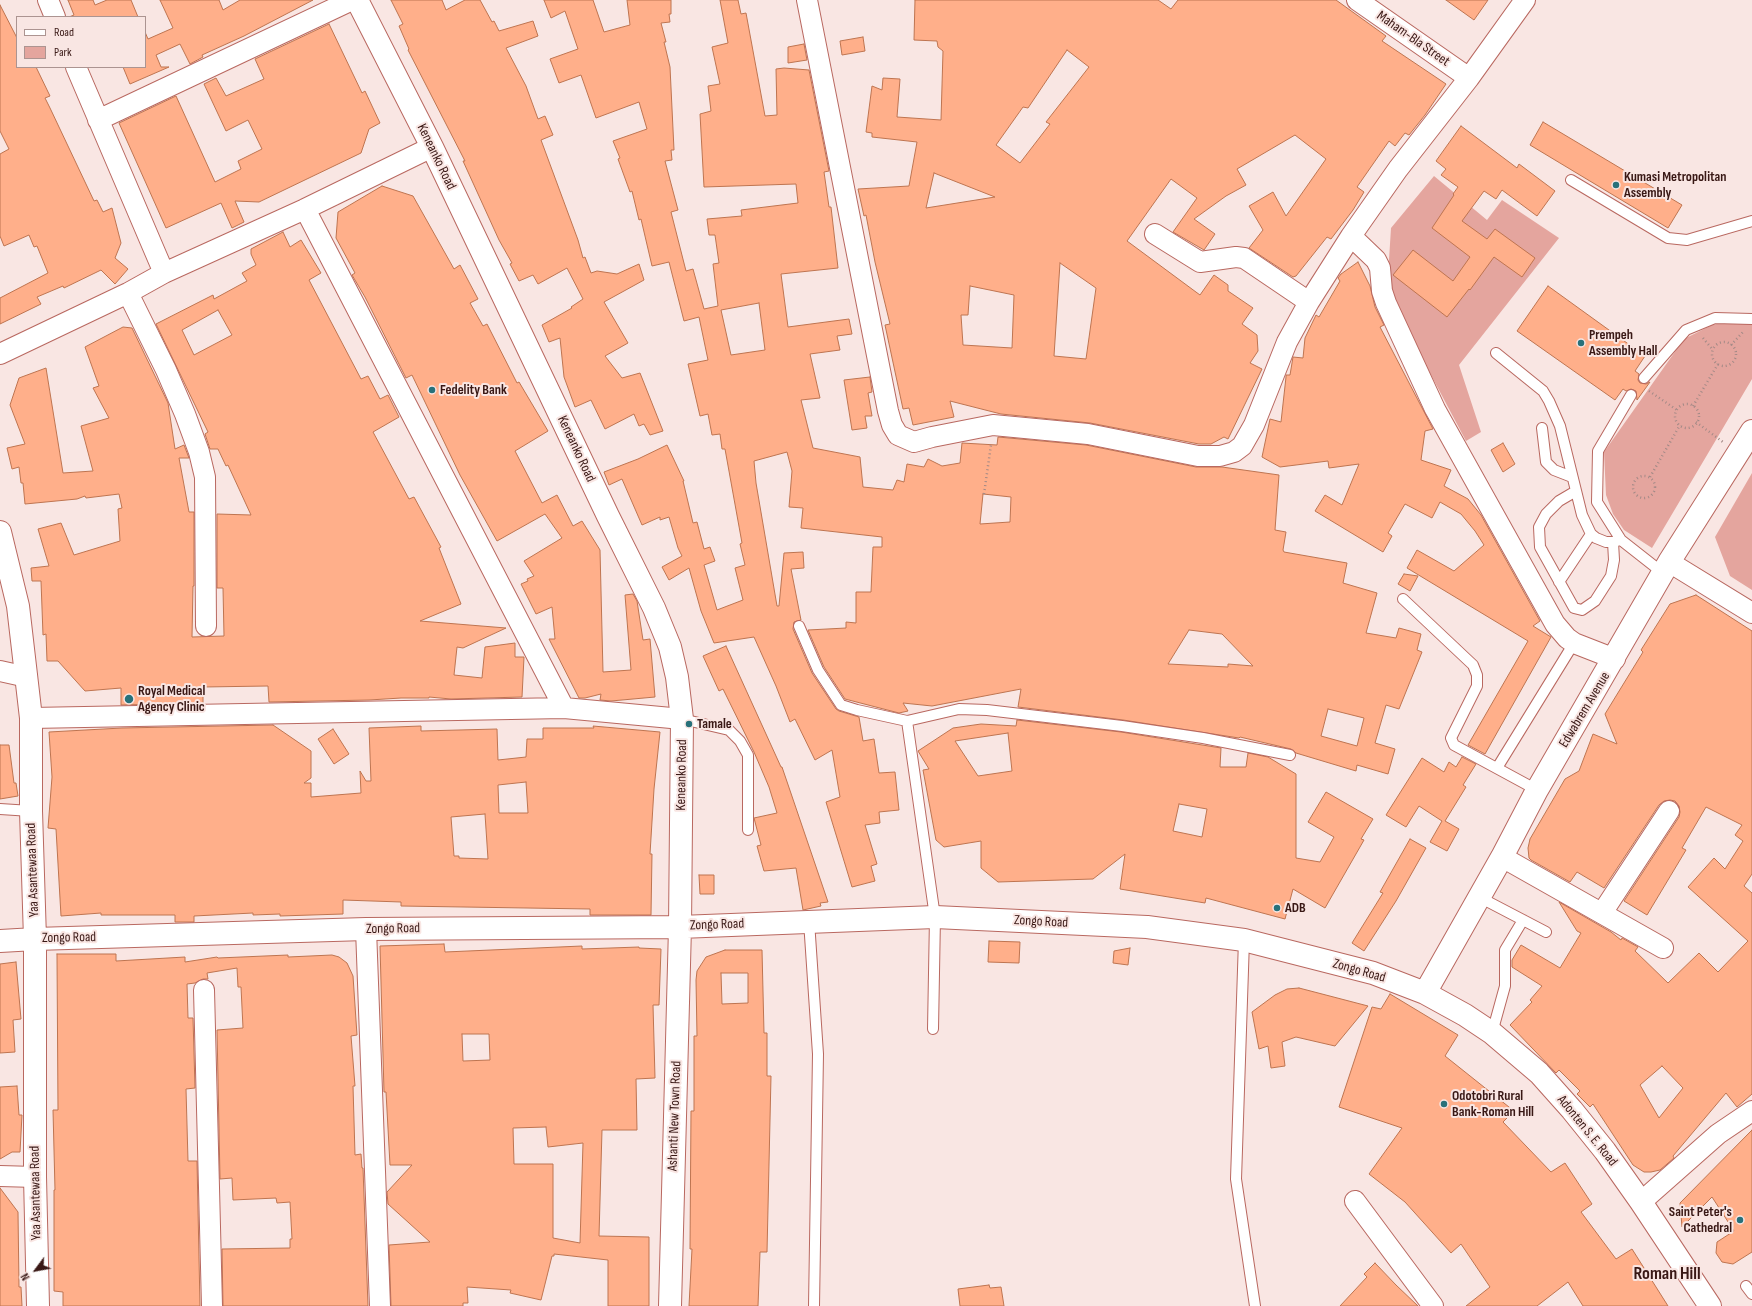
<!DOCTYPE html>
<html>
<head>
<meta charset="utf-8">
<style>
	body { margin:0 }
	#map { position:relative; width:1752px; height:1306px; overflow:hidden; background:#f9e6e3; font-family:"Sofia Sans Condensed",sans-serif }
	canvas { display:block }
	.legend { position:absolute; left:16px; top:16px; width:130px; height:52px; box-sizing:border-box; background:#f9e6e3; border:1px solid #ac9491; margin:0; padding:5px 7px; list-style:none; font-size:12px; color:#391815 }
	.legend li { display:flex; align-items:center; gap:8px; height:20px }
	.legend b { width:20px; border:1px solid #ac9491 }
	.north { position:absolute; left:16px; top:1250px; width:40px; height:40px; -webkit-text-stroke:3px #f9e6e3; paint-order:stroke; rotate:238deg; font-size:11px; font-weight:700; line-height:16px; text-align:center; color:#391815 }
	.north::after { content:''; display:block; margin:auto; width:14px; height:18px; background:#391815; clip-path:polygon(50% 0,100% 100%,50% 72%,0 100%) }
</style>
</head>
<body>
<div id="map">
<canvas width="1752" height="1306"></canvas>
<ul class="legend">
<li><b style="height:5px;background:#fff"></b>Road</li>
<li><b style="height:11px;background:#e4a59e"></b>Park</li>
</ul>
<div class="north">N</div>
</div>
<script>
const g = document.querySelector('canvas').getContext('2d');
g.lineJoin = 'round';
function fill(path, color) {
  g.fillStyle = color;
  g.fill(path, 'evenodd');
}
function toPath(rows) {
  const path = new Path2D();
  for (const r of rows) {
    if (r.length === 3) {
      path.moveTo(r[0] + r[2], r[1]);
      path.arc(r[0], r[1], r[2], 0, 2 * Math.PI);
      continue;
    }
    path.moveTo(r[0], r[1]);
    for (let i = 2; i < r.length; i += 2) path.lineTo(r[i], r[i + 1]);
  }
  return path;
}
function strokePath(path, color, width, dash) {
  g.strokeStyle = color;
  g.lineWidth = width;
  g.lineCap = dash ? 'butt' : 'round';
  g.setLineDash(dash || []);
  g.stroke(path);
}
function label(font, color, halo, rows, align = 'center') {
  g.font = font + ' "Sofia Sans Condensed",sans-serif';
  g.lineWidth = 4;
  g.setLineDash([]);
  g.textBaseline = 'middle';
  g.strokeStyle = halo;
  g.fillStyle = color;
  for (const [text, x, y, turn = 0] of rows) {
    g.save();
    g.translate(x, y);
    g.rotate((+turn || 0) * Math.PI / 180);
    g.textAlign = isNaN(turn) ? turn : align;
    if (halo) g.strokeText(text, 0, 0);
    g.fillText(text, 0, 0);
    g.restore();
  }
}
fill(toPath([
	[1434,176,1487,220,1502,200,1559,238,1459,365,1481,432,1466,441,1387,292,1391,228],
	[1726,322,1752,323,1752,379,1652,548,1624,530,1613,514,1606,495,1604,452,1684,339,1712,325],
	[1752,473,1752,590,1730,576,1715,537]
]), '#e4a59e');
const building = toPath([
	[68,0,93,0,95,5,107,0,131,0,138,17,69,17,74,15,68,0],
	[160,0,219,0,223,10,240,0,313,0,244,36,202,55,203,57,190,64,180,44,156,55,161,67,169,67,130,84,123,67,145,67,145,32,148,39,173,28,160,0],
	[391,0,442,0,446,10,465,0,480,0,492,22,494,21,499,31,533,21,538,36,506,48,526,86,538,119,545,116,553,135,541,140,578,240,583,258,585,257,591,273,597,271,617,274,639,264,644,280,604,302,628,343,605,356,622,378,640,373,663,431,650,435,644,424,639,426,634,414,605,429,591,400,575,407,564,377,560,338,549,342,542,325,572,308,571,307,583,299,567,268,538,284,533,275,519,281,510,264,512,263,499,240,463,161,465,161,408,50,409,49,399,26,403,24,391,0],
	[544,0,593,0,604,32,630,25,627,0,671,0,671,14,669,14,670,22,661,23,666,42,664,42,670,67,674,150,671,150,672,160,665,161,678,210,671,212,686,271,693,269,704,309,718,306,713,264,719,263,715,235,709,235,707,219,742,216,741,210,798,203,796,184,704,187,700,114,711,111,708,86,720,84,712,47,728,43,720,0,738,0,741,14,746,13,765,116,777,115,776,69,784,68,809,70,829,171,824,172,829,207,831,207,838,268,781,274,788,327,849,319,852,334,837,336,840,350,810,354,820,398,801,400,813,448,860,457,863,487,893,490,897,480,904,482,907,464,924,467,928,459,942,466,960,463,962,443,997,445,998,437,1086,445,1196,467,1222,467,1279,475,1275,530,1286,532,1283,550,1284,552,1347,563,1343,583,1377,593,1366,633,1396,638,1399,628,1421,634,1417,650,1422,652,1399,709,1386,705,1375,743,1395,749,1388,774,1357,765,1356,771,1296,753,1291,749,1240,737,1239,738,1123,720,1018,707,1021,689,932,706,903,703,908,711,899,713,845,699,824,667,808,630,846,628,846,622,856,623,856,592,871,592,873,547,882,547,882,537,801,528,803,508,789,507,792,471,787,452,754,461,756,483,777,606,779,606,784,553,803,552,804,568,791,569,801,620,794,622,793,629,812,673,836,709,839,711,859,717,863,741,874,739,879,773,895,772,899,810,879,812,880,823,865,825,877,864,871,866,875,881,852,887,826,802,840,797,832,750,815,760,795,719,790,722,776,686,754,637,714,643,701,611,689,568,669,580,662,567,682,556,678,548,669,517,660,520,660,517,642,525,622,479,609,485,604,472,638,459,667,445,684,481,683,481,693,523,697,522,704,549,710,547,715,561,704,565,717,610,743,600,735,568,745,565,740,544,742,543,725,449,722,449,720,434,712,435,708,414,700,416,688,364,708,360,699,317,684,321,669,262,652,266,641,219,639,220,632,191,630,192,618,159,620,158,613,141,647,129,639,102,596,118,581,75,559,83,550,59,578,49,565,11,551,18,544,0],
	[759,303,765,350,731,355,721,310,759,303],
	[983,494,1011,497,1010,522,980,524,983,494],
	[1189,630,1222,634,1253,666,1228,664,1228,667,1168,664,1189,630],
	[1328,709,1364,718,1357,746,1321,736,1328,709],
	[915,0,1158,0,1171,9,1178,0,1336,0,1386,36,1382,41,1446,84,1425,115,1409,135,1405,133,1395,146,1389,141,1357,187,1364,192,1353,210,1331,239,1327,237,1296,276,1293,277,1249,248,1263,230,1249,206,1273,192,1286,216,1326,159,1295,135,1237,169,1246,185,1226,196,1194,219,1215,234,1204,250,1173,232,1197,198,1171,179,1127,241,1200,295,1214,275,1228,285,1228,291,1253,308,1242,324,1257,335,1258,351,1250,363,1262,369,1228,439,1224,437,1211,444,1199,444,1090,423,1001,414,950,401,954,417,913,425,909,408,903,409,885,325,890,324,875,262,866,215,864,216,858,189,909,186,917,142,872,137,872,133,866,132,872,86,882,90,883,78,900,79,897,117,941,120,943,51,938,47,937,41,914,40,915,0],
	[1067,50,1089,67,1046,122,1050,124,1020,163,996,145,1023,107,1028,108,1067,50],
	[934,173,995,197,926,208,934,173],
	[1060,263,1096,288,1086,359,1054,356,1060,263],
	[970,286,1014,295,1012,348,963,345,961,315,968,315,970,286],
	[1446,0,1488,0,1474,20,1446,0],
	[0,5,17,38,17,67,36,67,50,96,45,98,50,108,94,201,97,200,103,212,112,208,121,243,115,258,128,269,115,284,101,270,64,288,63,286,37,297,41,304,0,324,0,298,48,273,37,246,34,247,29,235,4,246,0,236,0,154,9,149,0,131,0,5],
	[329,24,362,93,365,91,380,123,369,129,361,153,259,202,235,201,244,222,232,228,221,203,166,228,119,123,176,96,215,182,241,169,238,161,262,149,248,120,226,131,204,84,216,78,226,96,264,79,255,59,329,24],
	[863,37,865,51,842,55,840,41,863,37],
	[804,44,807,60,788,63,788,47,804,44],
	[1543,122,1682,205,1668,228,1530,145,1543,122],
	[1461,126,1517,168,1519,164,1555,191,1537,216,1502,190,1496,199,1484,191,1462,221,1487,239,1495,229,1535,258,1522,277,1494,257,1470,290,1469,289,1447,317,1393,275,1413,250,1453,281,1470,257,1432,228,1454,195,1453,194,1458,187,1441,175,1446,169,1436,161,1461,126],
	[382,186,413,196,454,269,460,265,478,299,470,303,483,326,487,324,517,383,519,382,548,431,515,451,542,503,557,495,573,526,582,521,600,550,603,672,631,670,625,595,633,594,637,601,643,640,650,639,655,697,611,701,600,700,601,694,585,698,579,698,549,639,555,639,552,607,536,614,521,584,528,581,527,579,534,576,524,561,562,538,545,514,497,541,460,475,412,375,406,378,365,297,352,275,355,273,336,238,338,212,382,186],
	[283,232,290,247,301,240,321,273,309,280,361,379,368,376,380,399,388,395,399,417,373,432,409,499,414,497,441,547,439,548,461,604,420,621,506,628,463,648,457,647,454,675,482,678,485,647,515,643,515,657,524,657,522,697,451,699,429,697,429,698,401,698,369,700,269,702,268,686,203,687,203,703,121,705,121,688,85,691,58,661,47,661,46,634,43,635,41,581,32,581,31,568,49,566,38,529,61,523,74,555,120,541,118,509,122,508,119,494,86,498,85,496,77,499,25,504,23,483,21,483,19,467,12,469,7,448,25,444,10,405,19,378,46,368,63,473,93,471,81,426,109,418,93,388,99,386,85,347,123,327,132,328,168,403,175,449,184,445,189,458,179,458,189,512,194,512,194,586,193,586,192,637,224,636,223,588,217,588,217,514,251,515,228,465,226,466,218,449,210,449,205,434,208,432,156,324,213,295,214,299,247,281,242,273,256,265,251,254,251,249,283,232],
	[218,310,232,335,194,355,182,330,218,310],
	[1358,262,1370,286,1375,307,1384,325,1380,327,1433,429,1425,431,1421,460,1451,470,1444,486,1468,499,1481,515,1540,621,1533,626,1551,637,1485,754,1468,745,1528,641,1407,568,1417,550,1454,571,1484,545,1475,531,1461,514,1440,502,1432,518,1405,504,1388,533,1392,536,1383,552,1315,511,1325,495,1342,505,1359,464,1329,468,1328,461,1280,467,1262,457,1270,419,1281,422,1286,377,1286,375,1290,375,1293,357,1303,358,1305,338,1316,315,1319,317,1340,281,1338,278,1341,274,1358,262],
	[1548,286,1645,356,1635,371,1639,374,1638,380,1640,383,1646,384,1650,382,1637,400,1636,391,1631,389,1626,391,1623,389,1615,400,1517,331,1548,286],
	[870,377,872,392,868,393,872,416,865,416,867,428,852,430,844,380,870,377],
	[1503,443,1515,464,1503,472,1491,450,1503,443],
	[1404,574,1418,576,1410,591,1398,584,1404,574],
	[1696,595,1752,631,1752,874,1744,886,1752,893,1752,1094,1737,1107,1726,1093,1673,1156,1674,1158,1660,1170,1651,1172,1644,1172,1633,1165,1593,1104,1590,1107,1577,1094,1580,1091,1559,1070,1556,1073,1510,1025,1532,1002,1530,1000,1542,986,1512,967,1512,960,1521,945,1560,968,1581,933,1577,931,1559,902,1611,932,1621,940,1622,938,1638,947,1635,951,1668,983,1699,953,1718,972,1748,941,1688,887,1714,858,1725,869,1743,841,1735,835,1742,825,1706,807,1682,848,1686,850,1647,915,1624,901,1679,817,1680,812,1679,806,1675,801,1670,800,1664,801,1659,805,1604,888,1577,872,1570,882,1531,860,1529,858,1528,848,1530,839,1565,779,1579,771,1593,734,1617,744,1605,714,1643,652,1641,650,1670,604,1696,595],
	[1662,1066,1683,1088,1659,1118,1640,1085,1662,1066],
	[726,646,781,767,782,767,828,902,820,903,821,906,803,910,796,868,764,871,757,846,761,845,754,818,777,813,769,787,754,752,723,689,719,691,703,656,726,646],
	[1017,720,1121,732,1221,748,1220,767,1246,767,1248,753,1268,757,1296,774,1296,858,1320,862,1334,837,1308,822,1326,792,1373,819,1361,839,1364,840,1325,908,1293,889,1285,919,1206,898,1205,903,1120,889,1125,854,1093,879,998,882,981,868,981,841,944,847,936,840,923,770,929,769,918,751,953,728,981,724,1016,726,1017,720],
	[1008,733,1012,771,978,776,955,741,1008,733],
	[1179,804,1207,809,1202,837,1173,831,1179,804],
	[273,725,311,751,311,778,304,783,311,783,311,797,361,793,360,771,366,781,371,781,369,728,421,726,421,731,497,729,498,760,526,757,527,739,543,739,543,728,594,728,593,726,660,732,654,789,650,854,652,854,651,915,590,915,590,909,401,906,401,902,343,900,343,914,280,916,280,914,253,915,253,913,194,916,194,922,175,922,175,915,101,915,101,913,61,916,56,829,48,828,52,777,49,732,122,728,273,725],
	[526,782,528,813,499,813,498,785,526,782],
	[485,814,488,859,459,858,459,856,454,856,451,817,485,814],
	[333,729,349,754,334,764,318,739,333,729],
	[0,745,9,745,14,783,16,783,18,796,0,799,0,745],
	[1462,757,1476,764,1463,785,1466,787,1445,821,1459,829,1447,851,1430,842,1442,821,1419,806,1406,827,1386,815,1422,758,1444,772,1449,762,1456,767,1462,757],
	[1410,839,1426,848,1396,901,1364,951,1352,943,1383,893,1380,892,1410,839],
	[699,875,714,875,714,894,700,894,699,875],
	[989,941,1020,942,1019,963,988,962,989,941],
	[444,944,445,952,582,946,582,949,639,947,639,948,661,949,659,1005,653,1005,655,1078,636,1079,637,1130,602,1130,599,1236,649,1237,649,1306,608,1306,608,1260,554,1254,554,1256,552,1256,541,1300,510,1293,511,1290,467,1287,468,1303,463,1303,463,1306,391,1306,389,1245,430,1242,388,1204,387,1192,412,1165,390,1165,386,1092,384,1092,380,946,444,944],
	[462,1034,489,1034,490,1060,463,1061,462,1034],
	[546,1127,548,1147,583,1143,580,1243,553,1238,553,1164,514,1164,513,1128,546,1127],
	[1130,948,1128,965,1113,963,1114,951,1130,948],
	[725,950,762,950,764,1033,767,1033,767,1076,771,1076,767,1252,760,1252,758,1306,689,1306,692,1249,690,1249,691,1111,694,1111,694,1036,697,1036,696,980,697,971,706,957,725,950],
	[721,973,748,973,748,1003,722,1004,721,973],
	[57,954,116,954,116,961,185,957,185,962,217,957,218,958,288,955,288,957,332,955,339,957,347,963,353,976,357,1035,351,1036,355,1086,353,1086,355,1155,361,1154,362,1168,363,1168,368,1306,223,1306,222,1249,290,1248,290,1239,292,1239,290,1202,277,1203,276,1198,233,1200,232,1178,220,1179,217,1030,243,1028,241,987,238,987,237,968,207,973,208,979,203,979,195,983,187,984,188,1018,193,1018,195,1088,186,1089,188,1161,197,1161,200,1306,63,1306,63,1292,54,1291,54,1190,55,1190,53,1110,58,1110,57,954],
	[16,962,21,1019,13,1020,15,1052,0,1053,0,964,16,962],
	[1299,988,1368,1006,1335,1046,1296,1037,1282,1042,1285,1066,1271,1068,1268,1046,1259,1049,1252,1012,1275,995,1287,989,1299,988],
	[1390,994,1458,1035,1445,1056,1514,1111,1503,1122,1551,1172,1565,1163,1592,1204,1581,1212,1616,1259,1632,1249,1668,1306,1583,1306,1568,1282,1537,1306,1466,1306,1490,1287,1461,1244,1451,1253,1405,1202,1369,1174,1402,1128,1339,1107,1372,1007,1381,1009,1390,994],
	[17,1086,19,1115,22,1115,20,1152,12,1152,0,1159,0,1087,17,1086],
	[1752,1130,1752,1252,1733,1264,1722,1262,1716,1253,1717,1242,1734,1231,1712,1197,1682,1227,1680,1203,1752,1130],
	[0,1188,18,1212,19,1287,21,1287,22,1306,0,1306,0,1188],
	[1375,1263,1396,1285,1418,1306,1340,1306,1367,1277,1364,1274,1375,1263],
	[989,1285,990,1288,1001,1287,1004,1306,960,1306,958,1289,989,1285]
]);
fill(building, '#ffaf8a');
strokePath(building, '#be7450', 1);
const service = toPath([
	[1571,180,1668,238,1687,240,1752,221],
	[1496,353,1543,391,1549,401,1560,426,1582,515,1591,534,1596,538,1606,542,1613,542,1621,540],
	[1644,378,1686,330,1715,318,1752,319],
	[1631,395,1598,451,1597,502,1621,540,1663,573],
	[1542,428,1546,462,1554,470,1572,477],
	[1576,491,1559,501,1546,514,1539,527,1540,547,1574,608,1582,610,1595,601,1611,576,1614,560,1613,542],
	[1559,582,1591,534],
	[1403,599,1473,665,1477,675,1477,686,1451,738,1454,745,1537,790],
	[799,626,818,670,841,705,857,710,907,721,959,709,987,710,1122,726,1203,738,1290,755],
	[682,719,729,730,740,741,748,755,748,830],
	[907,721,935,917,933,1029],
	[1497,768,1574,643],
	[0,809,31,811],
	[1479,897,1546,932],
	[809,921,818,1054,814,1306],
	[1244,940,1236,1179,1255,1306],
	[1492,1033,1505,986,1505,950,1523,920],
	[1746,1286,1752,1294]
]);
const minor = toPath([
	[48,0,55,17],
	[807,0,888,411,892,425,898,435,914,442,932,437,993,425,1088,434,1198,456,1220,456,1234,452,1242,446,1254,425,1287,342,1309,302,1351,236,1398,169,1469,78,1525,0],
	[1357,0,1469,78],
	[76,67,164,273],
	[98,120,352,0],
	[305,209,564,708],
	[1155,234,1200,262,1236,257,1244,258,1309,302],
	[1351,236,1376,260,1380,268,1382,291,1386,303,1435,409,1555,624,1567,638,1574,643,1615,659],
	[128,293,166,370,185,414,199,452,205,477,206,626],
	[0,354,128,293,164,273,305,209,432,147],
	[1669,562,1752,613],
	[0,671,27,677],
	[31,718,564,708,682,719],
	[1502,857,1663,948],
	[1602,913,1669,811],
	[366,929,380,1306],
	[204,990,212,1306],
	[0,1176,35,1177],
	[1355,1201,1433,1306],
	[1641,1202,1718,1134,1752,1111]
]);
const tertiary = toPath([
	[357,0,432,147,608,516,654,608,670,647,677,677,682,719,680,927,670,1306],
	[0,532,18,606,31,718,31,811,35,939,35,1177,38,1306],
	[0,941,35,939,366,929,680,927,935,917,1147,927,1244,940,1373,973,1425,993,1465,1015,1492,1033,1539,1073,1572,1110,1605,1151,1641,1202,1710,1306],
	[1425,993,1502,857,1537,790,1669,562,1752,431]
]);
strokePath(service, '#b96860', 12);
strokePath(minor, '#b96860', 22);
strokePath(tertiary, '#b96860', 24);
strokePath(toPath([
	[1703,338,1713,350],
	[1724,354,12],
	[1731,345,1743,332],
	[1649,391,1677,410],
	[1687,416,12],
	[1693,406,1718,364],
	[1696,422,1723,442],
	[1644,487,11],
	[1650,477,1680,425],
	[984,494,991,445]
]), '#a28986', 2.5, [1, 3]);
strokePath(service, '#fff', 10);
strokePath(minor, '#fff', 20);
strokePath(tertiary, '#fff', 22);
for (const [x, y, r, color] of [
	[1616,185,4,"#28717a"],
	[1581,343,4,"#28717a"],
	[432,390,4,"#28717a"],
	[129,699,5,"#28717a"],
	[689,724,4,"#28717a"],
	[1277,908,4,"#28717a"],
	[1444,1104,4,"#28717a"],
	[1740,1220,4,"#28717a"]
]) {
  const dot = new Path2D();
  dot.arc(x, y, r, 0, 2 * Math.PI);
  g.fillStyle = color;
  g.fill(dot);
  strokePath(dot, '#f9e6e3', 1.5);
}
label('14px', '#391815', '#f9e6e3', [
	["Maham-Bla Street",1413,39,35],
	["Keneanko Road",436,157,64],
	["Keneanko Road",576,449,65],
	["Edwabrem Avenue",1585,710,-59],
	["Keneanko Road",682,775,-89],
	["Yaa Asantewaa Road",33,870,-92],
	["Zongo Road",1041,922,3],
	["Zongo Road",717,925,-2],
	["Zongo Road",393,929,-1],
	["Zongo Road",69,938,-1],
	["Zongo Road",1359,971,16],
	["Ashanti New Town Road",675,1116,-88],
	["Adonten S. E. Road",1587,1131,51],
	["Yaa Asantewaa Road",36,1193,-91]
]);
label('bold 14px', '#391815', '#f9e6e3', [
	["Kumasi Metropolitan",1624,177],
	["Assembly",1624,193],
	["Prempeh",1589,335],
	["Assembly Hall",1589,351],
	["Fedelity Bank",440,390],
	["Royal Medical",138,691],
	["Agency Clinic",138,707],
	["Tamale",697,724],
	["ADB",1285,908],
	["Odotobri Rural",1452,1096],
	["Bank-Roman Hill",1452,1112],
	["Saint Peter's",1732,1212,"right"],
	["Cathedral",1732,1228,"right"]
], 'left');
label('bold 18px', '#391815', '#f9e6e3', [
	["Roman Hill",1667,1274]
]);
</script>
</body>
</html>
